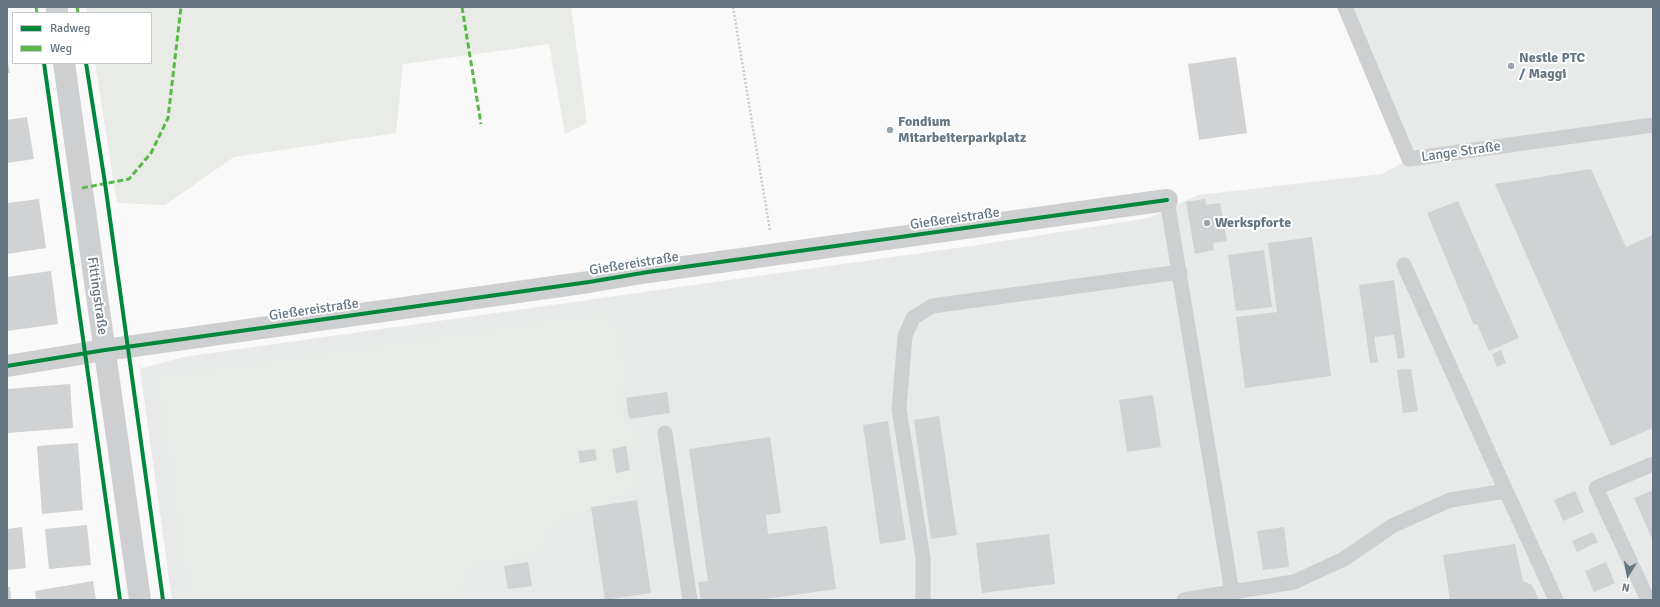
<!DOCTYPE html>
<html>
<head>
<meta charset="utf-8">
<style>
	body { margin:0 }
	#map { position:relative; width:1660px; height:607px; overflow:hidden; background:#f9f9f9; font-family:Signika,sans-serif }
	canvas { display:block }
	.frame { position:absolute; inset:0; border:8px solid #657683; pointer-events:none }
	.legend { position:absolute; left:12px; top:12px; width:140px; height:52px; box-sizing:border-box; background:#fff; border:1px solid #c1c8cd; margin:0; padding:5px 7px; list-style:none; font-size:12px; color:#657683 }
	.legend li { display:flex; align-items:center; gap:8px; height:20px }
	.legend b { width:20px; border:1px solid #c1c8cd }
	.north { position:absolute; left:1608px; top:555px; width:40px; height:40px; -webkit-text-stroke:3px #fff; paint-order:stroke; rotate:190deg; font-size:11px; font-weight:700; line-height:16px; text-align:center; color:#657683 }
	.north::after { content:''; display:block; margin:auto; width:14px; height:18px; background:#657683; clip-path:polygon(50% 0,100% 100%,50% 72%,0 100%) }
</style>
</head>
<body>
<div id="map">
<canvas width="1660" height="607"></canvas>
<div class="frame"></div>
<ul class="legend">
<li><b style="height:5px;background:#00873e"></b>Radweg</li>
<li><b style="height:5px;background:#58b947"></b>Weg</li>
</ul>
<div class="north">N</div>
</div>
<script>
const g = document.querySelector('canvas').getContext('2d');
g.lineJoin = 'round';
function fill(path, color) {
  g.fillStyle = color;
  g.fill(path, 'evenodd');
}
function toPath(rows) {
  const path = new Path2D();
  for (const r of rows) {
    path.moveTo(r[0], r[1]);
    for (let i = 2; i < r.length; i += 2) path.lineTo(r[i], r[i + 1]);
  }
  return path;
}
function strokePath(path, color, width, dash) {
  g.strokeStyle = color;
  g.lineWidth = width;
  g.lineCap = dash ? 'butt' : 'round';
  g.setLineDash(dash || []);
  g.stroke(path);
}
function label(font, color, halo, rows, align = 'center') {
  g.font = font + ' Signika,sans-serif';
  g.lineWidth = 4;
  g.setLineDash([]);
  g.textBaseline = 'middle';
  g.strokeStyle = halo;
  g.fillStyle = color;
  for (const [text, x, y, turn = 0] of rows) {
    g.save();
    g.translate(x, y);
    g.rotate((+turn || 0) * Math.PI / 180);
    g.textAlign = isNaN(turn) ? turn : align;
    if (halo) g.strokeText(text, 0, 0);
    g.fillText(text, 0, 0);
    g.restore();
  }
}
fill(toPath([
	[1345,7,1653,7,1653,600,172,600,140,369,183,357,978,245,1149,218,1198,195,1382,174,1409,159]
]), '#e8e9e9');
fill(toPath([
	[86,7,571,7,587,123,565,134,549,44,403,64,396,133,234,157,165,205,117,203,95,63,151,63,151,13,87,13],
	[610,313,627,376,618,397,622,421,632,427,637,488,581,514,554,519,535,554,471,567,450,600,190,600,159,378]
]), '#e8ebe6');
fill(toPath([
	[1236,57,1247,133,1199,140,1188,64],
	[7,58,10,73,7,73],
	[27,117,34,159,7,163,7,120],
	[1591,169,1626,247,1653,235,1653,428,1611,446,1495,184],
	[39,199,46,248,7,254,7,203],
	[1205,199,1206,205,1220,203,1227,241,1213,243,1214,250,1195,254,1186,202],
	[1458,201,1519,338,1489,351,1477,324,1474,325,1427,213],
	[1312,237,1331,376,1245,388,1236,317,1277,312,1268,243],
	[1264,250,1272,307,1236,311,1228,255],
	[51,271,58,324,7,331,7,277],
	[1394,280,1405,357,1398,359,1394,335,1374,337,1378,362,1370,363,1359,285],
	[1501,350,1506,363,1497,367,1492,354],
	[1411,369,1418,411,1403,413,1397,370],
	[70,384,73,428,7,433,7,389],
	[667,392,670,413,629,419,626,398],
	[1153,395,1161,447,1127,452,1119,400],
	[939,416,957,535,931,539,914,420],
	[888,421,906,540,880,544,863,425],
	[770,437,781,513,766,515,768,534,827,526,836,589,758,600,701,600,698,582,708,581,689,449],
	[78,443,83,510,42,514,37,446],
	[626,446,630,470,616,473,612,449],
	[595,449,597,460,580,463,578,451],
	[1653,490,1653,541,1634,498],
	[1575,491,1584,512,1563,521,1554,500],
	[637,500,651,593,605,600,591,507],
	[87,525,91,565,49,569,45,529],
	[22,527,26,568,7,570,7,529],
	[1284,527,1289,567,1263,570,1257,531],
	[1593,532,1598,542,1577,552,1572,541],
	[1049,534,1055,584,982,593,976,543],
	[1515,544,1523,581,1532,585,1539,600,1450,600,1443,555],
	[528,562,532,586,508,589,504,566],
	[1606,562,1615,583,1594,592,1585,571],
	[93,581,96,600,36,600,35,591],
	[7,587,10,587,11,600,7,600]
]), '#d0d2d3');
strokePath(toPath([
	[733,7,770,231]
]), '#cbcccd', 2.5, [2, 2]);
strokePath(toPath([
	[1345,7,1409,159,1653,125],
	[1167,200,1232,592,1184,600],
	[1404,265,1506,491],
	[665,433,690,600],
	[1232,592,1294,582,1344,559,1392,526,1450,500,1506,491,1556,600],
	[923,600,923,558,899,409,905,336,913,318,932,306,1180,272],
	[1648,600,1596,488,1653,464]
]), '#cecfd0', 15);
strokePath(toPath([
	[57,7,57,13],
	[64,63,140,600],
	[7,366,105,350,589,282,648,272,1167,200]
]), '#cecfd0', 22);
strokePath(toPath([
	[36,7,37,13],
	[77,7,78,13],
	[462,7,481,124],
	[82,188,129,179,151,153,168,118,181,7]
]), '#58b947', 3, [6, 3]);
strokePath(toPath([
	[44,63,120,600],
	[86,63,105,183,163,600],
	[7,366,105,350,589,282,648,272,1167,200]
]), '#00873e', 4);
for (const [x, y, r, color] of [
	[1511,66,4,"#99a4ac"],
	[890,130,4,"#99a4ac"],
	[1207,223,4,"#99a4ac"]
]) {
  const dot = new Path2D();
  dot.arc(x, y, r, 0, 2 * Math.PI);
  g.fillStyle = color;
  g.fill(dot);
  strokePath(dot, '#fff', 1.5);
}
label('bold 14px', '#657683', '#fff', [
	["Nestle PTC",1519,58],
	["/ Maggi",1519,74],
	["Fondium",898,122],
	["Mitarbeiterparkplatz",898,138],
	["Werkspforte",1215,223]
], 'left');
label('14px', '#657683', '#fff', [
	["Lange Straße",1461,152,-8],
	["Gießereistraße",955,219,-8],
	["Gießereistraße",634,264,-9],
	["Fittingstraße",97,296,82],
	["Gießereistraße",314,310,-8]
]);
</script>
</body>
</html>
